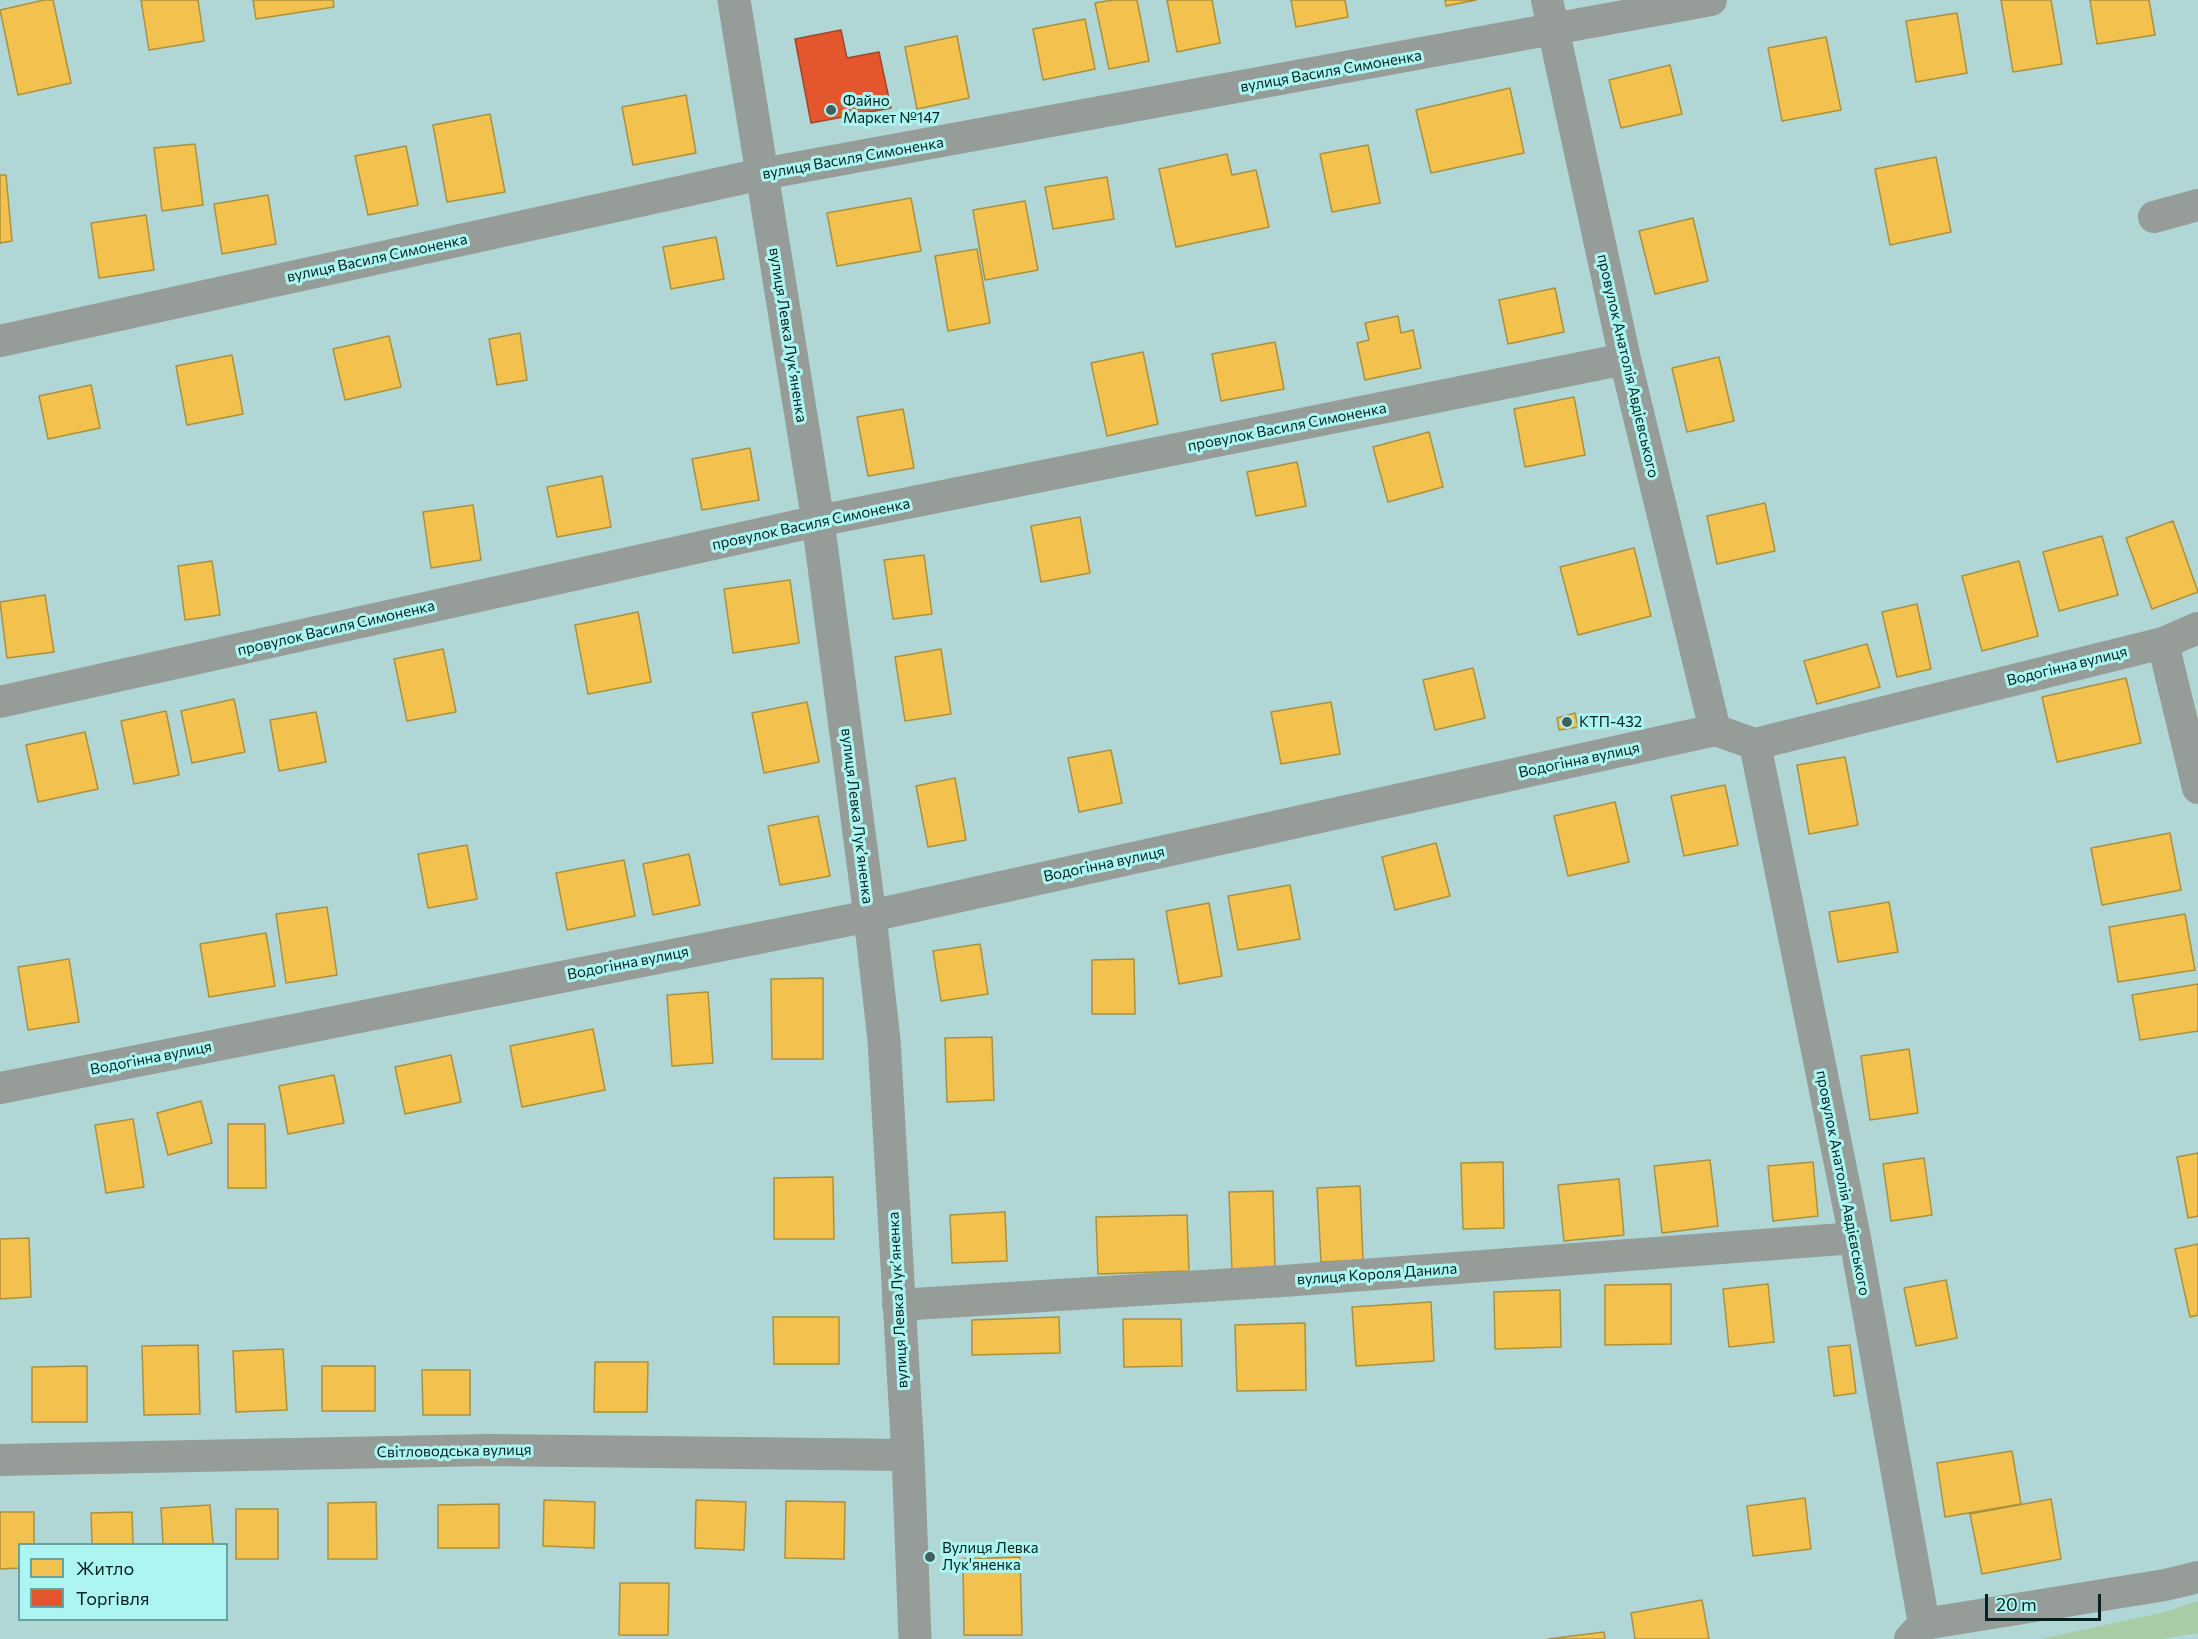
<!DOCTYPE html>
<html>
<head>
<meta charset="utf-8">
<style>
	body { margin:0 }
	#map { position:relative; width:2198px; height:1639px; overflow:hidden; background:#b0d7d5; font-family:Commissioner,sans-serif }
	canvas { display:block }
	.legend { position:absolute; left:18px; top:1543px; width:210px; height:78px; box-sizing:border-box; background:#acf5f0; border:2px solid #68a19d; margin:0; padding:8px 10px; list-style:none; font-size:18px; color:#032221 }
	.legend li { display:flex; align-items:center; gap:12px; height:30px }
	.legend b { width:30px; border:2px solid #68a19d }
	.scale { position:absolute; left:1985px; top:1594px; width:116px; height:27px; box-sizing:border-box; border:3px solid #032221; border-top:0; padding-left:8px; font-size:18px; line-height:21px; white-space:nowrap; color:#032221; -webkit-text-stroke:4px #acf5f0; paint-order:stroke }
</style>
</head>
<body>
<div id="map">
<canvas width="2198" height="1639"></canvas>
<ul class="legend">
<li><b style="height:16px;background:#f2c14e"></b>Житло</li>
<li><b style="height:16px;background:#e4572e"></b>Торгівля</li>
</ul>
<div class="scale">20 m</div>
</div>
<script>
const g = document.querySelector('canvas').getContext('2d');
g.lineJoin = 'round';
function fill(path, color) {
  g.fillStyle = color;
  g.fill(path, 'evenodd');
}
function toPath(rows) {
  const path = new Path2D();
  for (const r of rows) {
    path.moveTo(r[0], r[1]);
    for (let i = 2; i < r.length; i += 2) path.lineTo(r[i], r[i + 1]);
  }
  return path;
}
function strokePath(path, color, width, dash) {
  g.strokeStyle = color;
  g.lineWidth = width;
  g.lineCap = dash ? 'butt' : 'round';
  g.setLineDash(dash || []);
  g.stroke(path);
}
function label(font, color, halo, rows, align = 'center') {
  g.font = font + ' Commissioner,sans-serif';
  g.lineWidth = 6;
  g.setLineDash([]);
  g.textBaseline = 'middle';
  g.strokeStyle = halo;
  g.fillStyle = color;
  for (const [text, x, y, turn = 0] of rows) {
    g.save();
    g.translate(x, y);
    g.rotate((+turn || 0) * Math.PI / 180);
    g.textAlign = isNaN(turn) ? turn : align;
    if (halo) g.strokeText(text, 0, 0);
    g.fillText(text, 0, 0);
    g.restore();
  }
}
fill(toPath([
	[2198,1601,2198,1633,2161,1639,2041,1639,2165,1612]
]), '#a8cda6');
const homes = toPath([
	[44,0,53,0,71,83,18,95,0,10,44,0],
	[141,0,198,0,204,41,149,50,141,0],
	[253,0,333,0,334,7,256,19,253,0],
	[1113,0,1137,0,1149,61,1109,69,1095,3,1113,0],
	[1167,0,1212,0,1220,43,1177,52,1167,0],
	[1291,0,1345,0,1348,17,1296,27,1291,0],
	[1445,0,1476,0,1446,6,1445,0],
	[2001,0,2051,0,2062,64,2013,72,2001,0],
	[2090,0,2149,0,2155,35,2097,44,2090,0],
	[1957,13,1967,73,1916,82,1906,21,1957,13],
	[1085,19,1095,69,1043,80,1033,29,1085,19],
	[957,36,969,98,917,109,905,47,957,36],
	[1826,37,1841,110,1782,121,1768,48,1826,37],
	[1670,65,1682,114,1621,128,1609,80,1670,65],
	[1510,88,1524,153,1431,173,1416,110,1510,88],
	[686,95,696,153,633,165,622,107,686,95],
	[490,114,505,192,447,202,433,125,490,114],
	[195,144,203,205,162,211,154,148,195,144],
	[1368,145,1380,203,1332,212,1320,154,1368,145],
	[406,146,418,205,368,215,355,156,406,146],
	[1227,154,1232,175,1256,170,1269,227,1176,247,1159,169,1227,154],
	[1936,157,1951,232,1890,245,1875,169,1936,157],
	[0,175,6,175,12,241,0,243,0,175],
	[1107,177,1114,219,1053,229,1045,187,1107,177],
	[268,195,276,244,222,254,214,204,268,195],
	[911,198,921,251,837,266,827,213,911,198],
	[1025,201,1038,270,985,280,973,210,1025,201],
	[146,215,154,270,99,278,91,223,146,215],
	[1693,218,1708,281,1655,294,1639,231,1693,218],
	[716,237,724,279,671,289,663,247,716,237],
	[977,249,990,323,948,331,935,256,977,249],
	[1555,288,1564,332,1508,344,1499,300,1555,288],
	[1398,316,1401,333,1413,330,1421,368,1365,380,1357,343,1369,340,1365,323,1398,316],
	[520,333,527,380,497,385,489,339,520,333],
	[389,336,401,387,345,400,333,349,389,336],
	[1275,342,1284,389,1221,401,1212,354,1275,342],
	[1143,352,1158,424,1107,436,1091,363,1143,352],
	[232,355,243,414,187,425,176,366,232,355],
	[1719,357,1734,421,1687,432,1672,368,1719,357],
	[91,385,100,428,48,439,39,396,91,385],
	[1574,397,1585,455,1525,467,1514,409,1574,397],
	[903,409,914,468,868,476,857,417,903,409],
	[1429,432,1443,487,1388,502,1373,447,1429,432],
	[750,448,759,500,702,510,692,459,750,448],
	[1297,462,1306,506,1256,516,1247,472,1297,462],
	[602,476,611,527,557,537,547,487,602,476],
	[1765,503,1775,551,1717,564,1707,516,1765,503],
	[473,505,481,560,431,568,423,512,473,505],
	[1080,517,1090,573,1041,582,1031,526,1080,517],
	[2173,521,2198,592,2152,609,2126,538,2173,521],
	[2102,536,2118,595,2059,611,2043,552,2102,536],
	[1634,548,1651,616,1578,635,1560,567,1634,548],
	[924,555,932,614,893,619,884,560,924,555],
	[212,561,220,615,185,620,178,566,212,561],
	[2019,561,2038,636,1982,651,1962,576,2019,561],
	[790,580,799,643,733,653,724,589,790,580],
	[45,595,54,652,7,658,0,602,45,595],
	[1917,604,1931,669,1897,677,1882,612,1917,604],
	[638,612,651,682,588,694,575,625,638,612],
	[1867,644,1880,687,1817,704,1804,661,1867,644],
	[443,649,456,712,407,721,394,659,443,649],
	[941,649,951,714,905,721,895,657,941,649],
	[1473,668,1485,718,1435,730,1423,680,1473,668],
	[2126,678,2141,743,2057,762,2042,697,2126,678],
	[234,699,245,752,192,763,181,711,234,699],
	[807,702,819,762,764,773,752,713,807,702],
	[1331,702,1340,754,1281,764,1271,712,1331,702],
	[166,711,179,775,134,784,121,721,166,711],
	[316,712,326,762,279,771,270,720,316,712],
	[1575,713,1578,727,1559,730,1557,718,1575,713],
	[85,732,98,789,38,802,26,745,85,732],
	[1111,750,1122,803,1079,812,1068,758,1111,750],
	[1845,757,1858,825,1809,834,1797,765,1845,757],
	[955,778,966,840,928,847,916,786,955,778],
	[1725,785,1738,845,1684,856,1671,796,1725,785],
	[1615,802,1629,862,1568,876,1554,816,1615,802],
	[818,816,830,876,780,885,768,826,818,816],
	[2170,833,2181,890,2102,905,2091,848,2170,833],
	[1436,843,1450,896,1395,910,1382,857,1436,843],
	[467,845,477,899,428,908,418,854,467,845],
	[689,854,700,905,653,915,643,864,689,854],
	[624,860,635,916,567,930,556,873,624,860],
	[1290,885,1300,939,1238,950,1228,896,1290,885],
	[1889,902,1898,952,1838,962,1829,912,1889,902],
	[1209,903,1222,976,1179,984,1166,911,1209,903],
	[327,907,337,975,286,983,276,914,327,907],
	[2185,914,2195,970,2118,982,2109,927,2185,914],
	[266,933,275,986,209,997,200,944,266,933],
	[980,944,988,994,941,1001,933,951,980,944],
	[69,959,79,1022,28,1030,18,967,69,959],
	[1134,959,1135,1014,1092,1014,1092,960,1134,959],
	[823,978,823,1059,772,1059,771,979,823,978],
	[2198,984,2198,1031,2140,1040,2132,995,2198,984],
	[708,992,713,1063,672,1066,667,995,708,992],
	[593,1029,605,1090,522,1107,510,1046,593,1029],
	[992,1037,994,1100,947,1102,945,1038,992,1037],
	[1909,1049,1918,1113,1870,1120,1861,1056,1909,1049],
	[451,1055,461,1102,405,1114,395,1067,451,1055],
	[334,1075,344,1123,288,1134,279,1086,334,1075],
	[201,1101,212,1143,168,1155,157,1113,201,1101],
	[133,1119,144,1187,106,1193,95,1125,133,1119],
	[228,1124,265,1124,266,1188,228,1188,228,1124],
	[2198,1153,2198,1216,2188,1218,2177,1157,2198,1153],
	[1924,1158,1932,1215,1891,1221,1883,1164,1924,1158],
	[1710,1160,1718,1226,1662,1233,1654,1166,1710,1160],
	[1503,1162,1504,1228,1463,1229,1461,1163,1503,1162],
	[1813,1162,1818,1216,1773,1221,1768,1166,1813,1162],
	[833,1177,834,1239,774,1239,774,1178,833,1177],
	[1619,1179,1624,1235,1564,1241,1558,1185,1619,1179],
	[1360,1186,1363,1260,1321,1262,1317,1188,1360,1186],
	[1273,1191,1275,1269,1232,1270,1229,1192,1273,1191],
	[1005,1212,1007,1261,952,1263,950,1215,1005,1212],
	[1187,1215,1189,1271,1098,1274,1096,1217,1187,1215],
	[29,1238,31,1297,0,1299,0,1239,29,1238],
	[2198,1244,2198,1315,2190,1317,2175,1249,2198,1244],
	[1946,1280,1957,1338,1916,1346,1904,1288,1946,1280],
	[1671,1284,1671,1344,1605,1345,1605,1285,1671,1284],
	[1768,1284,1774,1342,1729,1347,1723,1289,1768,1284],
	[1560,1290,1561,1347,1495,1349,1494,1292,1560,1290],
	[1431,1302,1434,1361,1356,1366,1352,1307,1431,1302],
	[773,1317,839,1317,839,1364,774,1364,773,1317],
	[1059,1317,1060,1353,972,1355,972,1320,1059,1317],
	[1123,1319,1181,1319,1182,1366,1124,1367,1123,1319],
	[1305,1323,1306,1390,1237,1391,1235,1325,1305,1323],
	[198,1345,200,1414,144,1415,142,1346,198,1345],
	[1850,1345,1856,1393,1834,1396,1828,1347,1850,1345],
	[283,1349,287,1410,236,1412,233,1351,283,1349],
	[595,1362,648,1362,647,1412,594,1412,595,1362],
	[87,1366,87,1422,32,1422,32,1367,87,1366],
	[322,1366,375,1366,375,1411,322,1411,322,1366],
	[422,1370,470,1370,470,1415,423,1415,422,1370],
	[2012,1451,2021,1504,1945,1517,1937,1463,2012,1451],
	[1805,1498,1811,1549,1753,1556,1747,1506,1805,1498],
	[2051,1499,2061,1559,1982,1574,1970,1514,2051,1499],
	[544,1500,595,1502,594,1548,543,1546,544,1500],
	[696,1500,746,1502,744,1550,695,1548,696,1500],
	[786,1501,845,1502,844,1559,785,1558,786,1501],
	[376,1502,377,1559,328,1559,328,1503,376,1502],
	[499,1504,499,1548,438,1548,438,1505,499,1504],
	[210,1505,213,1544,163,1544,161,1508,210,1505],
	[236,1509,278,1509,278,1559,236,1559,236,1509],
	[0,1512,34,1512,34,1544,20,1544,20,1568,0,1569,0,1512],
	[132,1512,133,1544,92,1544,91,1513,132,1512],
	[1020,1557,1022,1635,964,1635,963,1559,1020,1557],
	[620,1583,669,1583,668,1635,619,1635,620,1583],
	[1702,1600,1709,1639,1635,1639,1631,1613,1702,1600],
	[1604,1632,1605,1639,1548,1639,1604,1632]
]);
fill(homes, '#f2c14e');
strokePath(homes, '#aa9140', 1.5);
const shops = toPath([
	[841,30,847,58,879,52,891,108,811,123,795,39,841,30]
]);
fill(shops, '#e4572e');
strokePath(shops, '#a0472a', 1.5);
strokePath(toPath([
	[1547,0,1625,359,1715,730],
	[2154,217,2198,205],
	[0,341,762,174,1711,0],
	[2163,643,2198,788],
	[0,702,818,521,1625,359],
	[1755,744,1855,1238,1924,1624],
	[0,1088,870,916,1715,730,1755,744,2163,643,2198,628],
	[898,1305,1283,1281,1855,1238],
	[0,1460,488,1450,908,1455],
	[1910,1639,1924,1624,2165,1585,2198,1577]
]), '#969c98', 32);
strokePath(toPath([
	[734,0,818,521,870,916,884,1040,908,1455,915,1639]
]), '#969c98', 33);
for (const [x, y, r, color] of [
	[831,110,6,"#406160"],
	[1567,722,6,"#406160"],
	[930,1557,6,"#406160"]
]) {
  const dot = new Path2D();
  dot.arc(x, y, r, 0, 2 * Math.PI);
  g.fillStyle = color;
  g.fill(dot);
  strokePath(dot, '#acf5f0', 2);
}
label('15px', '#032221', '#acf5f0', [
	["вулиця Василя Симоненка",1331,71,-10],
	["вулиця Василя Симоненка",853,158,-10],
	["вулиця Василя Симоненка",377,258,-12],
	["вулиця Левка Лукʼяненка",788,335,81],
	["провулок Анатолія Авдієвського",1628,366,77],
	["провулок Василя Симоненка",1287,427,-11],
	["провулок Василя Симоненка",811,524,-12],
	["провулок Василя Симоненка",336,628,-13],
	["Водогінна вулиця",2067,666,-14],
	["Водогінна вулиця",1579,760,-12],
	["вулиця Левка Лукʼяненка",857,816,83],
	["Водогінна вулиця",1104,864,-12],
	["Водогінна вулиця",628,963,-11],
	["Водогінна вулиця",151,1058,-11],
	["провулок Анатолія Авдієвського",1843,1183,79],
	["вулиця Короля Данила",1377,1274,-4],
	["вулиця Левка Лукʼяненка",898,1300,-93],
	["Світловодська вулиця",454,1451,-1]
]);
label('15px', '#032221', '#acf5f0', [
	["Файно",843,101],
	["Маркет №147",843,118],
	["КТП-432",1579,722],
	["Вулиця Левка",942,1548],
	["Лук'яненка",942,1565]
], 'left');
</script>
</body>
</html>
